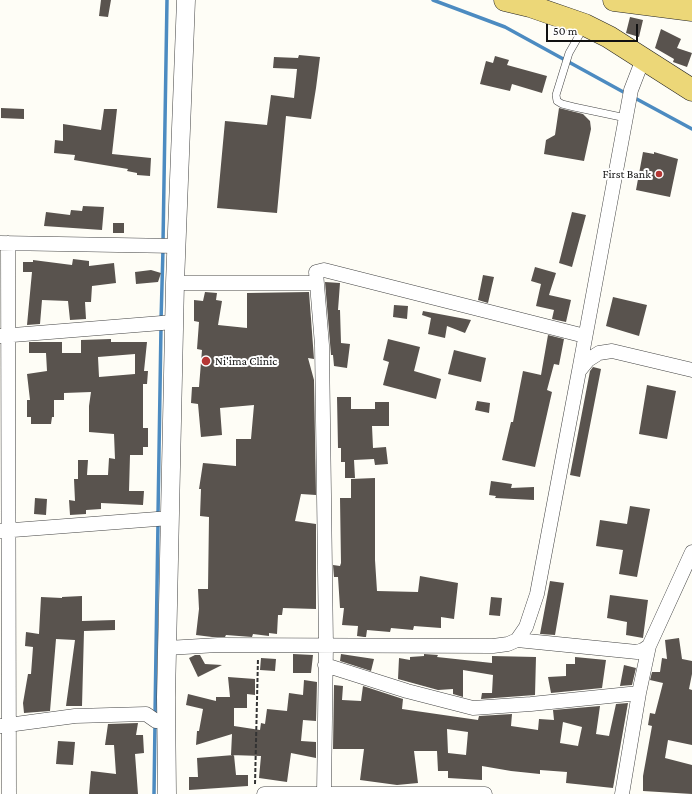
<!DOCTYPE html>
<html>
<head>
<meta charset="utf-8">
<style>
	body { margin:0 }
	#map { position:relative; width:692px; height:794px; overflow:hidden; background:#fefdf6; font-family:"Crimson Pro",serif }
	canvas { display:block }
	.scale { position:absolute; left:546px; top:24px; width:92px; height:18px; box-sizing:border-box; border:2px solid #111; border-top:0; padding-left:5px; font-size:12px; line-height:14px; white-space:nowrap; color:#111; -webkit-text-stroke:3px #fff; paint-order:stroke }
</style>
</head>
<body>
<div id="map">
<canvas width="692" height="794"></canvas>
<div class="scale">50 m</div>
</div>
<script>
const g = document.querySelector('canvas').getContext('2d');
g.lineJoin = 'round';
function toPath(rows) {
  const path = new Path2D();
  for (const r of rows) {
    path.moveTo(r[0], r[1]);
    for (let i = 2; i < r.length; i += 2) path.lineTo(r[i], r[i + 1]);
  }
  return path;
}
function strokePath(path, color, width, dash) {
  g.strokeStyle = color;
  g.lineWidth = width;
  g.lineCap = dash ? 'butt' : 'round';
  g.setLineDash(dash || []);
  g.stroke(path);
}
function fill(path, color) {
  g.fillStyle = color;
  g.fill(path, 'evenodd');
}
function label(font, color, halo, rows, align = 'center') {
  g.font = font + ' "Crimson Pro",serif';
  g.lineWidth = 4;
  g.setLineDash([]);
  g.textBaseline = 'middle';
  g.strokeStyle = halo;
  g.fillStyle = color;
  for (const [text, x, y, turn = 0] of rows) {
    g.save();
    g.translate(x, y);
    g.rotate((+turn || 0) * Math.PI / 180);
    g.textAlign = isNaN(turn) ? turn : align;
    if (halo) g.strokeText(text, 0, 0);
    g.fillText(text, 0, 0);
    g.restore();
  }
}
strokePath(toPath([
	[433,0,505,27,627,94],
	[633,97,692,129],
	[163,243,167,0],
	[161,321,163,249],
	[158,515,161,327],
	[155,715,158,523],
	[154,794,155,723]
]), '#4c8bc1', 3.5);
fill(toPath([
	[101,0,111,0,108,17,99,16],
	[630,17,643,20,639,37,626,33],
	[661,29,681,39,677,48,692,53,687,67,673,62,674,59,655,48],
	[299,55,320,57,316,88,311,119,286,116,277,213,217,208,225,121,267,125,271,95,294,98,297,69,273,68,274,57,298,58],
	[495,56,509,60,507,65,547,76,542,93,512,84,510,91,480,84,486,61,493,63],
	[1,108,24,109,24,119,1,118],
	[559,108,583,114,590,121,591,129,584,161,544,154,546,140,555,135],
	[104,109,117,109,112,154,151,158,150,176,137,175,137,173,127,171,128,169,74,160,75,155,54,153,55,140,63,141,63,124,101,130],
	[643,152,654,154,654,152,678,159,670,197,636,190],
	[83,206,104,207,102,230,44,226,46,212,70,215,71,210,82,211],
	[572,212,586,215,572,267,559,263],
	[113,223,124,223,124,233,113,233],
	[73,259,89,261,89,266,114,263,116,283,92,286,91,302,85,302,86,319,70,320,68,301,42,300,40,324,27,325,32,272,23,272,23,262,33,262,33,260,72,265],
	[535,267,556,273,549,295,571,300,566,322,552,319,554,310,536,306,541,284,531,281],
	[151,270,161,273,158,282,136,284,135,272],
	[483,275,494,277,488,303,478,300],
	[325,282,340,283,338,310,340,310,341,343,350,344,347,368,334,366,333,355,331,355],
	[205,292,217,293,216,300,222,301,218,325,247,328,247,293,309,292,314,359,308,358,314,380,316,495,301,494,295,521,316,524,316,609,283,608,282,615,278,615,277,634,269,633,269,636,253,634,252,637,226,635,225,637,212,637,196,635,199,609,198,589,208,589,209,517,200,516,201,489,199,489,203,463,236,466,236,439,251,439,254,405,220,408,222,435,201,437,198,404,191,403,192,387,199,387,202,350,197,349,199,322,194,321,194,300,203,301],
	[613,297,647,305,639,336,606,326],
	[394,305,408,306,407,319,393,317],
	[423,311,471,320,465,333,447,326,445,338,428,334,431,318,422,315],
	[548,335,564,339,559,365,554,364,547,390,552,392,535,467,502,460,511,422,513,422,523,371,541,375],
	[111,339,111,342,147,342,144,371,148,371,147,384,143,384,143,428,148,428,148,447,143,447,143,455,130,455,129,491,144,491,143,505,101,503,101,509,86,510,86,514,70,515,69,500,75,501,74,479,78,479,78,460,88,460,87,475,108,475,109,458,115,459,114,434,89,432,89,406,91,392,64,393,64,400,54,400,54,417,52,417,51,424,31,424,31,417,27,417,27,400,30,400,27,374,47,371,46,353,29,353,29,342,62,342,62,353,81,353,81,340],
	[135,354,135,374,99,377,98,357],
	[388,339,420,347,414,371,441,379,436,399,383,385,389,362,383,360],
	[454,350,486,358,481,382,448,374],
	[593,367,601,369,580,477,570,475,590,371],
	[647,385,676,391,667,439,639,434],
	[337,397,351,397,351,409,375,409,375,402,389,402,389,426,372,426,373,448,386,447,388,464,375,465,374,459,354,460,355,478,345,478,345,462,341,462,341,448,338,448],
	[477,401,490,403,489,413,475,410],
	[375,478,375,560,377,591,418,592,420,576,458,583,454,619,441,617,441,628,414,626,413,630,391,628,390,632,367,630,366,637,364,637,357,636,358,626,342,625,344,608,340,608,338,577,334,577,333,565,340,566,341,563,340,498,351,498,351,479],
	[491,481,512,484,511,488,534,487,534,500,495,498,496,496,489,495],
	[35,498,47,499,46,515,34,514],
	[630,506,650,509,637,577,619,574,623,550,596,546,600,520,627,524],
	[550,581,564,583,555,635,540,634],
	[610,595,648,600,643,638,626,635,627,622,607,618],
	[82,596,82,621,115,620,115,630,84,631,82,706,66,706,75,640,56,639,50,711,24,713,23,703,28,674,31,674,33,647,25,646,26,632,39,634,41,597,62,598,62,597],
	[491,597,502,598,500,616,489,615],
	[679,638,682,659,692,661,692,674,689,689,692,690,692,745,668,740,665,758,692,765,692,794,643,791,643,776,652,726,648,725,650,713,655,714,663,683,650,680,652,672,660,672,662,658,667,659,665,640],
	[293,654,313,655,311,673,293,673],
	[341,654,374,659,371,671,340,661],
	[424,654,438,655,437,657,492,663,492,656,536,657,535,695,481,699,482,693,492,693,493,675,463,670,463,697,453,694,453,689,438,690,398,679,399,658,410,660,410,657,424,656],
	[195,655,200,655,205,664,222,665,198,677,189,658],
	[575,657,606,660,602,688,551,693,548,677,566,676,566,664,575,664],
	[261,658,276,659,275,671,260,670],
	[624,665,636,668,632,685,620,686],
	[228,677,255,679,255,695,247,694,247,708,234,708,234,726,260,730,261,723,265,724,267,709,287,711,289,693,303,695,304,680,317,682,316,721,303,720,301,741,316,742,316,758,291,753,287,782,259,778,261,756,231,755,232,734,196,745,197,731,199,731,203,709,186,705,188,694,216,701,216,697,230,697],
	[334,685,343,686,342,700,361,701,363,686,403,699,402,709,478,720,479,716,512,714,511,726,538,730,539,719,554,720,553,710,600,706,596,734,609,736,616,704,628,703,613,788,566,783,567,772,540,770,540,774,511,771,482,766,482,780,448,778,448,771,438,771,437,751,414,751,418,783,397,785,360,780,364,749,333,749],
	[563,722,582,727,578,746,560,743],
	[447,729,468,732,466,755,448,753],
	[138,723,136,735,143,735,144,753,135,754,138,794,89,794,91,771,116,774,114,745,105,745,108,724],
	[58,741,75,742,73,765,56,764],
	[234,755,236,775,248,775,248,786,189,790,189,777,198,777,197,758]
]), '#59534e');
const service = toPath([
	[584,27,569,53,556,95,557,101,562,104,574,107,626,118]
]);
const minor = toPath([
	[0,243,176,246],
	[8,243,9,794],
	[175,283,316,283],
	[0,336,174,322],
	[579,371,631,90,643,59],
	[0,531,170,518],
	[517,640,637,652,643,650,649,646,692,552],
	[167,648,218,645,493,646,508,644,517,640,526,627,537,594,579,371,588,360,599,353,612,351,692,370],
	[325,665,407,691,473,708,531,704,639,693],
	[0,726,75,716,146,714,156,721,167,720],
	[324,793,326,645,322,345,316,272,324,270,585,336],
	[264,794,485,794],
	[622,794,639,693,649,646]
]);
const tertiary = toPath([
	[167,794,166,697,175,283,186,0]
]);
const primary = toPath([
	[505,0,530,6,585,25,609,37,692,90],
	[614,0,692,10]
]);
strokePath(service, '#444', 8);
strokePath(minor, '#444', 15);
strokePath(tertiary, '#444', 19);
strokePath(primary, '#222', 23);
strokePath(toPath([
	[255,784,258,658]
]), '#333', 2, [4, 2]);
strokePath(service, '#fff', 7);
strokePath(minor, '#fff', 14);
strokePath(tertiary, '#fff', 18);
strokePath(primary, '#ecd778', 22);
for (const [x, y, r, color] of [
	[659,174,4,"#b53735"],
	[206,361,5,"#b53735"]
]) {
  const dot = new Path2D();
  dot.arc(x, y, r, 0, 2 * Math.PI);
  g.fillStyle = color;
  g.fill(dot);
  strokePath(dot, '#fff', 1.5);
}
label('12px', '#111', '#fff', [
	["First Bank",651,174],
	["Ni'ima Clinic",215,361,"left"]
], 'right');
</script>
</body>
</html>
